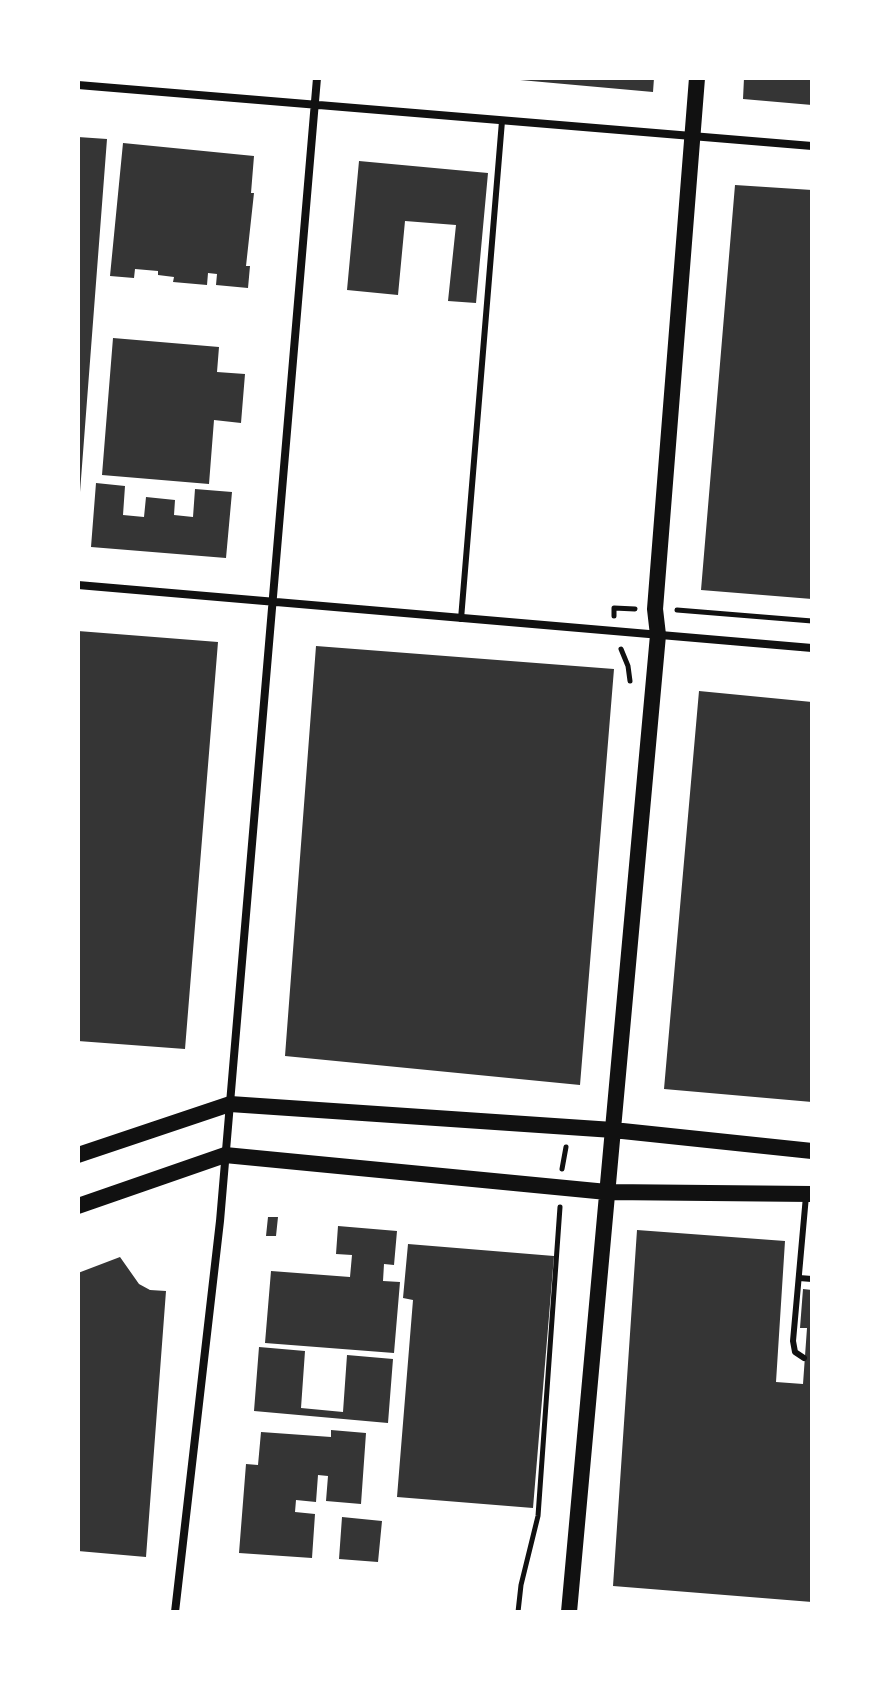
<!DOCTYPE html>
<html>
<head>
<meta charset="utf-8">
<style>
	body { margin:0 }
	#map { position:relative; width:890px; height:1690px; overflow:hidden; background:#fff; font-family:"Nunito Sans",sans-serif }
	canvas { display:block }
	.frame { position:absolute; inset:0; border:80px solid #fff; pointer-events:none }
</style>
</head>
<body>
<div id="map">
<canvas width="890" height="1690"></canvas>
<div class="frame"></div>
</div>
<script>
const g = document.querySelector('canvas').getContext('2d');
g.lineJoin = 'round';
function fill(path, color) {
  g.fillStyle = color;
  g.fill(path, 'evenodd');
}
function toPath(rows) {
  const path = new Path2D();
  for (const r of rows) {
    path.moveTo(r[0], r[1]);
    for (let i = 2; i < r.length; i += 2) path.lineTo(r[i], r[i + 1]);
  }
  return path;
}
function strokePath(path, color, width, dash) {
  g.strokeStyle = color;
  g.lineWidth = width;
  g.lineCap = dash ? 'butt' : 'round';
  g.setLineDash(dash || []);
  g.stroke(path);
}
fill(toPath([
	[521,78,654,78,653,92,520,80],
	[744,78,812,78,812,105,743,99],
	[78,137,107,139,80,492,78,492],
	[123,143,254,156,251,193,254,193,246,266,250,266,248,288,216,285,217,274,208,273,207,285,173,282,174,277,158,275,158,271,135,269,134,278,110,276],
	[359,161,488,173,476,303,448,301,456,225,405,221,398,295,347,290],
	[735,185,812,190,812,599,701,590],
	[113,338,219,347,217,372,245,374,241,423,214,420,209,484,102,475],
	[96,483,125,486,123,515,144,517,146,497,175,500,174,515,193,517,195,489,232,492,226,558,91,547],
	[78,631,218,642,185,1049,78,1041],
	[316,646,614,669,580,1085,285,1056],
	[699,691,812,702,812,1102,664,1089],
	[268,1217,278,1217,276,1236,266,1236],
	[338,1226,397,1231,394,1265,384,1264,383,1281,400,1282,394,1353,265,1343,271,1271,350,1277,352,1255,336,1254],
	[637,1230,785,1241,776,1382,803,1384,807,1328,800,1328,803,1289,812,1290,812,1602,613,1586],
	[408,1244,554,1256,533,1508,397,1497,413,1300,403,1298],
	[120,1257,139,1284,150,1290,166,1291,146,1557,78,1551,78,1273],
	[259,1347,305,1351,301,1408,343,1412,347,1355,393,1359,388,1423,254,1411],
	[331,1430,366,1433,361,1504,326,1501,328,1476,318,1475,316,1502,296,1500,295,1512,315,1514,312,1558,239,1553,246,1464,258,1465,261,1432,331,1437],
	[342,1517,382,1521,378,1562,339,1559]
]), '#353535');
strokePath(toPath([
	[677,610,812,621],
	[614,616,614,608,635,609],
	[621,649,628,666,630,681],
	[562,1169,566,1147],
	[518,1612,521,1585,538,1516,560,1207]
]), '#111', 5);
strokePath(toPath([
	[461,619,502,121],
	[799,1278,812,1279],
	[804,1358,795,1352,793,1341,806,1196]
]), '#111', 6);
strokePath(toPath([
	[78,85,812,146],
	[78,585,812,648],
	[175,1612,220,1221,317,78]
]), '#111', 8);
strokePath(toPath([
	[78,1155,230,1104,613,1130,812,1151],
	[78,1206,225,1155,607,1192,812,1194],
	[569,1612,658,635,655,609,697,78]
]), '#111', 16);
</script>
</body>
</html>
